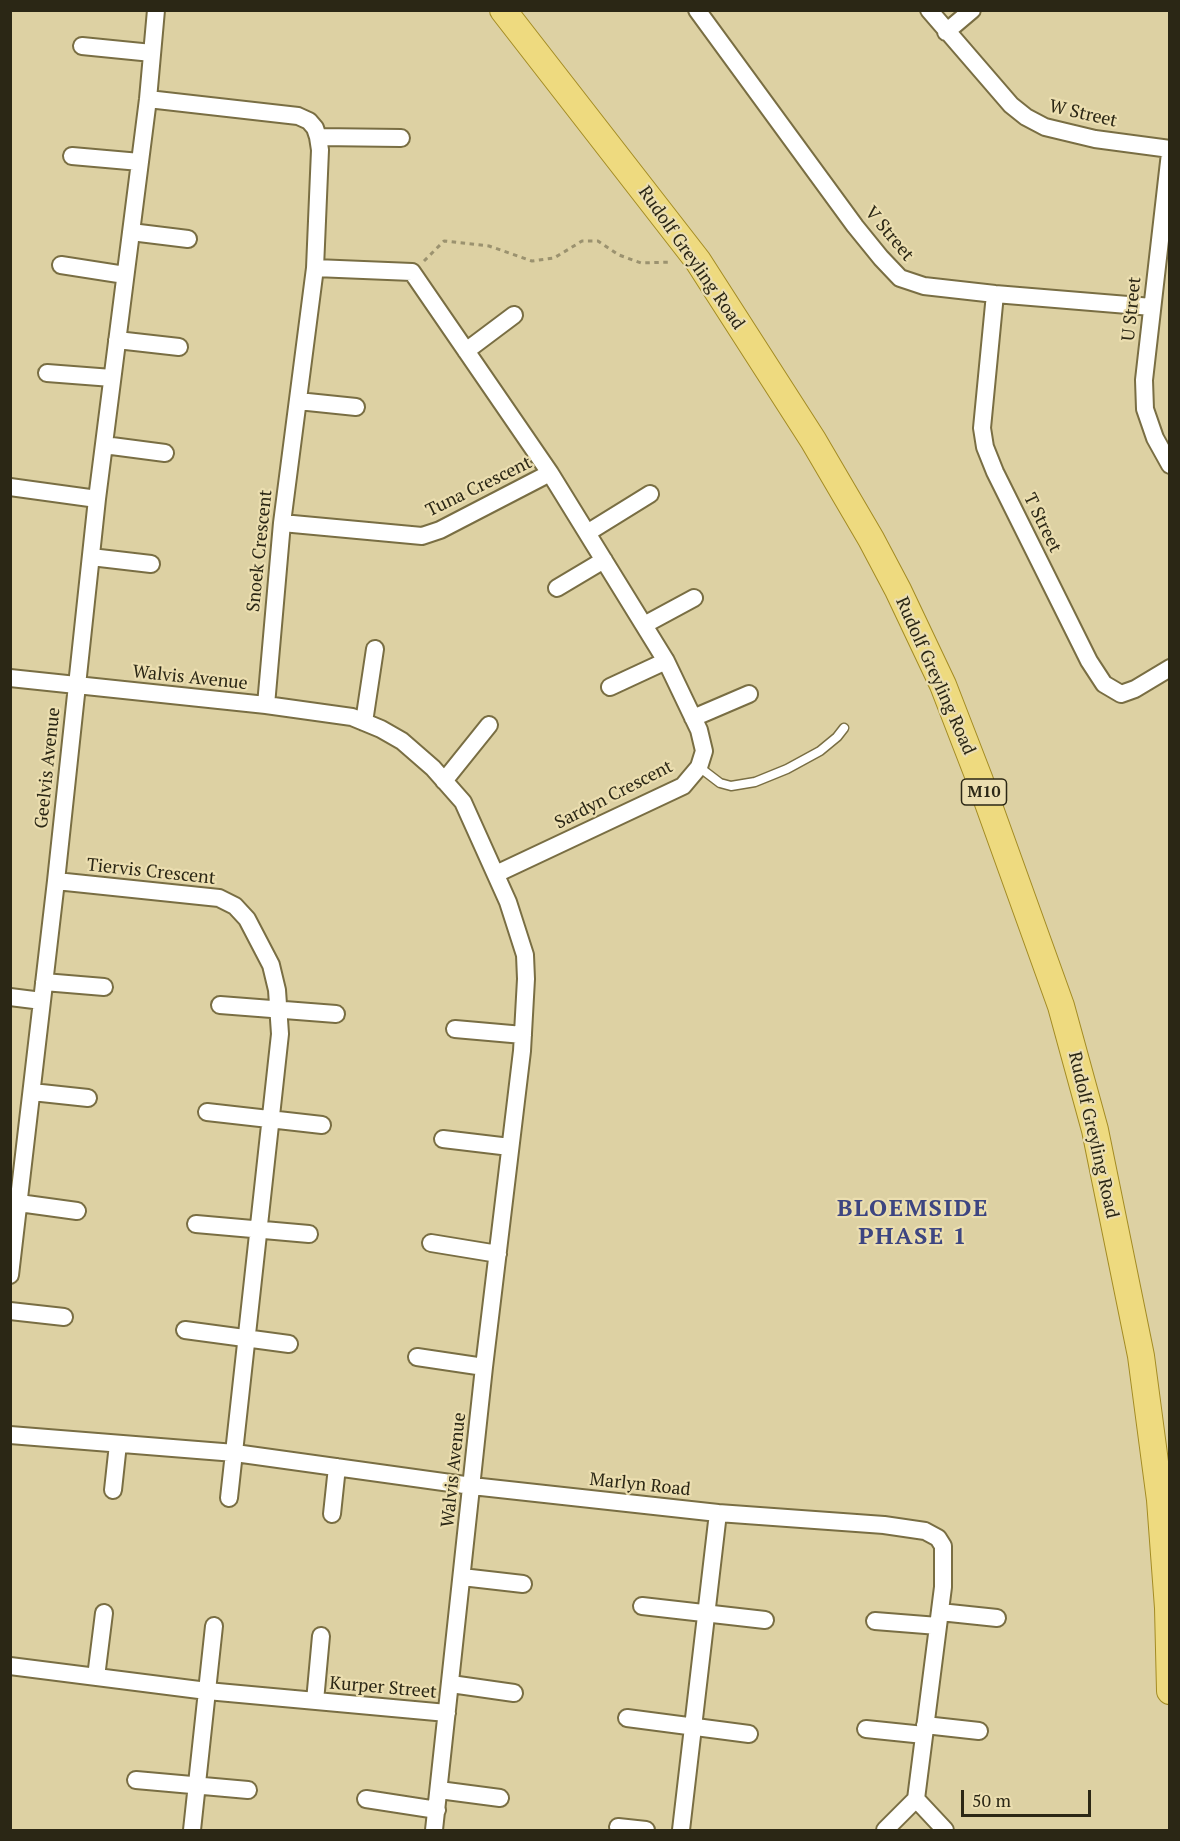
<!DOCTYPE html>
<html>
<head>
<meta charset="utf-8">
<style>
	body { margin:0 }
	#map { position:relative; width:1180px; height:1841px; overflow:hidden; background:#ddd1a3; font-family:"PT Serif",serif }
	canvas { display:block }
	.frame { position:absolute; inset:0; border:12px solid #2b2715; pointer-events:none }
	.scale { position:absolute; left:961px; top:1790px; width:130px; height:27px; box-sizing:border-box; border:3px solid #2b2715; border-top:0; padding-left:8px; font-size:18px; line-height:21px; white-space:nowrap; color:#2b2715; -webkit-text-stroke:4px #ebdeb0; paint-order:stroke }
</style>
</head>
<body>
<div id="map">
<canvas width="1180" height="1841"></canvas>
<div class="frame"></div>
<div class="scale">50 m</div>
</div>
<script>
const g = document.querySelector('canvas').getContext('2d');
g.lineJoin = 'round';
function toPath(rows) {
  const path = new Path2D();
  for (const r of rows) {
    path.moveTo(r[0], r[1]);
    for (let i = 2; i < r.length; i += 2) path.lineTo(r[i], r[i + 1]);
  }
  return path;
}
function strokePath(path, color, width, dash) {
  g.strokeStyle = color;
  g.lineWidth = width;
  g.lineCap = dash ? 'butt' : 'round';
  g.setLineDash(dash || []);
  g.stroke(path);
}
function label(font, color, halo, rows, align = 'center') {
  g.font = font + ' "PT Serif",serif';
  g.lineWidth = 4.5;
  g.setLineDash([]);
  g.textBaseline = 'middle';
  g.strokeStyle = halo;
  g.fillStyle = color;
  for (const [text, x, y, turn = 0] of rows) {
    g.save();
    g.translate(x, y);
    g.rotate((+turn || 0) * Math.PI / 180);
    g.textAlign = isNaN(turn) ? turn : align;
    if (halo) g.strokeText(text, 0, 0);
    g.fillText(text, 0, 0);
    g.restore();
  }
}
const service = toPath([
	[699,767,720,783,731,786,755,782,787,769,820,751,837,737,844,728]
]);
const minor = toPath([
	[697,10,855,226,881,258,900,278,924,286,995,294,1152,307],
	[929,10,1011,105,1026,117,1045,127,1095,139,1170,149],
	[946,32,972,10],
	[82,46,152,53],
	[148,99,298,116,309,121,315,128,318,137,320,150,315,268,282,523,266,705],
	[318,137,401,138],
	[1170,153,1144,380,1145,409,1155,438,1170,465],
	[72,156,140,162],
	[131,232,188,239],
	[61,265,125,275],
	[315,268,412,272,550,473,666,661,699,730,704,751,699,767,683,786,496,874],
	[995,294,982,428,985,447,995,472,1089,661,1104,684,1121,694,1135,689,1170,668],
	[117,340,179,347],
	[466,351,514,315],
	[47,373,112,378],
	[298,401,356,407],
	[104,445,165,453],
	[10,487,97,499],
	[282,523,422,536,440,530,550,473],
	[587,533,650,494],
	[91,557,151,564],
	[557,588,604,560],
	[644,625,694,598],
	[10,678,266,705,352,717,381,729,402,741,433,768,463,802,508,902,525,955,526,979,522,1051,484,1367,434,1830],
	[610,687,666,661],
	[693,718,749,694],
	[364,722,375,649],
	[444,781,489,725],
	[56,881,219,898,235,906,247,919,271,965,277,990,280,1034,229,1498],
	[44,982,104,987],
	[10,997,42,1001],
	[220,1005,336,1014],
	[455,1029,523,1035],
	[32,1092,88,1098],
	[207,1112,322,1125],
	[443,1139,510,1147],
	[19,1203,77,1211],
	[196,1224,309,1234],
	[431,1243,498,1254],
	[10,1275,56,881,97,499,148,99,156,10],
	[10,1311,64,1317],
	[185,1330,289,1344],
	[417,1357,484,1367],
	[10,1435,235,1453,472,1486,718,1513,884,1525,925,1531,938,1538,943,1546,943,1587,916,1799,885,1830],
	[113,1490,118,1444],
	[332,1514,337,1467],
	[462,1577,523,1584],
	[642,1606,765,1620],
	[940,1612,997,1618],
	[875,1621,938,1626],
	[10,1666,207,1691,447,1713],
	[96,1677,104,1613],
	[451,1684,514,1693],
	[315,1701,321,1636],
	[627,1718,749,1734],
	[925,1725,979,1731],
	[866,1729,924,1735],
	[136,1780,248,1790],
	[439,1790,500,1798],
	[366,1799,437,1810],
	[916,1799,945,1830],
	[618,1827,646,1830],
	[192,1830,214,1626],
	[681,1830,718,1513]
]);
const primary = toPath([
	[503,10,698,261,813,440,871,539,898,590,943,685,979,778,1061,1006,1095,1130,1141,1356,1160,1500,1168,1608,1170,1691]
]);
strokePath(service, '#796e43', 11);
strokePath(minor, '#796e43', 20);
strokePath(primary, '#a38b23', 28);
strokePath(toPath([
	[424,261,444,241,489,246,532,261,554,258,582,241,598,241,619,255,641,263,672,262]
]), '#9b926f', 3, [4.5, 4.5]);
strokePath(service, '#fff', 8);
strokePath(minor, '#fff', 16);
strokePath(primary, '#eeda7f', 26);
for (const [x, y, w] of [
	[984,792,45]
]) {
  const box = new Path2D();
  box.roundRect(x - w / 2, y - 13, w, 26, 4.5);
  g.fillStyle = '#ebdeb0';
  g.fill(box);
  strokePath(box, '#2b2715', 1.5);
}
label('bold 16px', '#2b2715', null, [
	["M10",984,792]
]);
label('18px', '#2b2715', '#ebdeb0', [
	["W Street",1083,114,13],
	["V Street",889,234,50],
	["Rudolf Greyling Road",691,258,55],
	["U Street",1132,309,-84],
	["Tuna Crescent",479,487,-26],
	["T Street",1042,523,64],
	["Snoek Crescent",260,551,-84],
	["Rudolf Greyling Road",935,676,66],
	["Walvis Avenue",190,678,6],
	["Geelvis Avenue",48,768,-84],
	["Sardyn Crescent",614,795,-27],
	["Tiervis Crescent",151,872,6],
	["Rudolf Greyling Road",1093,1135,77],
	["Walvis Avenue",454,1470,-84],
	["Marlyn Road",640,1485,6],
	["Kurper Street",383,1688,5]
]);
g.letterSpacing = '1.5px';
label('bold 24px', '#3d4581', '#ebdeb0', [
	["BLOEMSIDE",913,1209],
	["PHASE 1",913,1237]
]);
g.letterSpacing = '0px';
</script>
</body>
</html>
